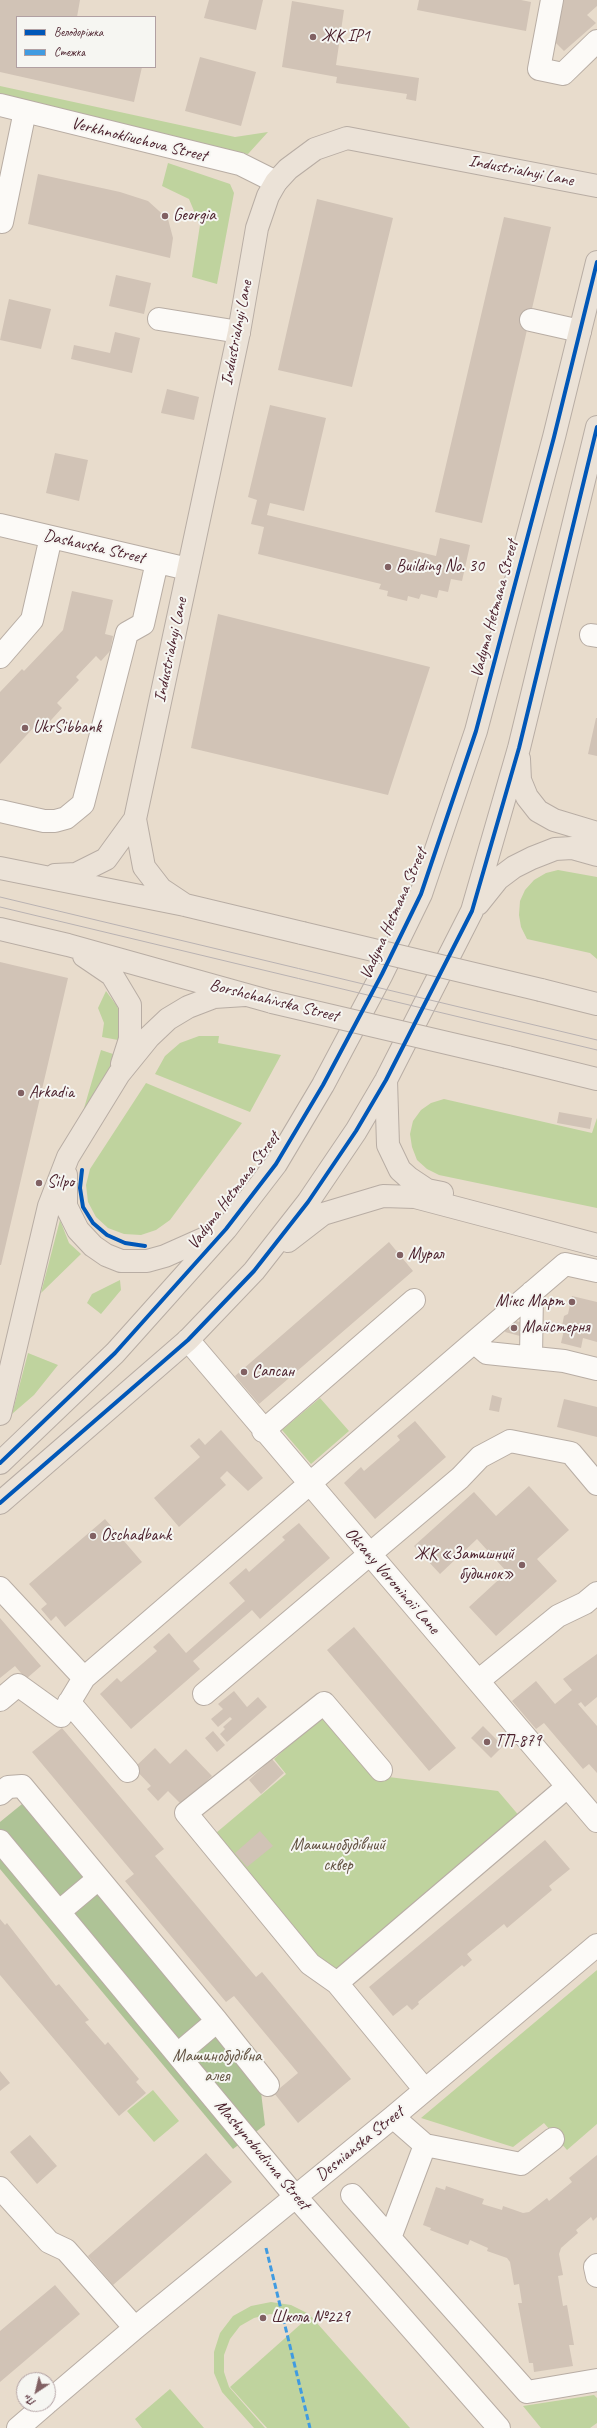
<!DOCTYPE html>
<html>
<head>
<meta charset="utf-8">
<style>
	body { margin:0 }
	#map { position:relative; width:597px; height:2428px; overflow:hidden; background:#e8dccc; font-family:Caveat,sans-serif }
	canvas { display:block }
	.legend { position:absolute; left:16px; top:16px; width:140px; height:52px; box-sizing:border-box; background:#f6f6f2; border:1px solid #b1a0a2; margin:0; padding:5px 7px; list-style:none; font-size:12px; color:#4a1f2b }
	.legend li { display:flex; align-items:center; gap:8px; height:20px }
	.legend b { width:20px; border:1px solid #b1a0a2 }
	.north { position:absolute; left:16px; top:2372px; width:40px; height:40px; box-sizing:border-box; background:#f6f6f2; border:1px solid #b1a0a2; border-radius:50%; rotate:215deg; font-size:11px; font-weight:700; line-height:16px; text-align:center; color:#4a1f2b }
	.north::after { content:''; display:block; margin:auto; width:14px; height:18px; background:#816163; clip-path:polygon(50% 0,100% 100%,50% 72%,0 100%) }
</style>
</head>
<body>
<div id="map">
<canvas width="597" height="2428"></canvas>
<ul class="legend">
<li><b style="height:5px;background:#0057b8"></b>Велодоріжка</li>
<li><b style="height:5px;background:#409be1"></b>Стежка</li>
</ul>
<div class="north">Пн</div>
</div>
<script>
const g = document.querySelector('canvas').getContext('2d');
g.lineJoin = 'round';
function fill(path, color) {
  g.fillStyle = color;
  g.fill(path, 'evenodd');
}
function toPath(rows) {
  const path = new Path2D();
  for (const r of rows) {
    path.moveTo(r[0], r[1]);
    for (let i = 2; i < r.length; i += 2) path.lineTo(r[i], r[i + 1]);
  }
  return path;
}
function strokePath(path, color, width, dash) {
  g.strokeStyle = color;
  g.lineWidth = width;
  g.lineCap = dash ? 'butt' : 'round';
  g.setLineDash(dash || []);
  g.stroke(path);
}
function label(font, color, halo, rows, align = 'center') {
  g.font = font + ' Caveat,sans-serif';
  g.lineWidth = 4;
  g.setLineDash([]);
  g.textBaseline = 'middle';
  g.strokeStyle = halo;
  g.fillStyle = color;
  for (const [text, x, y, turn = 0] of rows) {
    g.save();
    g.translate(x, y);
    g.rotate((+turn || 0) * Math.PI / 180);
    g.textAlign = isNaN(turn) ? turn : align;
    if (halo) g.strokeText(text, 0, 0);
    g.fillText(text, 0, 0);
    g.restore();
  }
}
fill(toPath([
	[0,86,235,137,268,132,248,154,191,144,0,97],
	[168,163,230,184,234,193,217,284,192,277,200,225,189,199,162,186],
	[558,870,597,877,597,959,590,953,527,939,521,927,519,915,520,901,525,890,534,880,546,873],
	[106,991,117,1006,123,1023,123,1041,102,1037,104,1023,98,1008],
	[199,1036,219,1036,218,1043,281,1055,250,1112,155,1074,165,1056,180,1043],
	[101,1050,119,1056,80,1122],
	[146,1083,242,1123,170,1220,156,1230,141,1235,124,1234,108,1228,96,1217,88,1202,86,1185,90,1169],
	[444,1099,592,1133,597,1118,597,1208,439,1175,427,1169,417,1160,412,1147,410,1134,413,1121,421,1110,431,1103],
	[60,1220,69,1243,81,1254,41,1293],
	[120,1280,121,1290,101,1314,87,1303,92,1294],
	[28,1353,58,1365,34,1395,12,1414],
	[320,1398,349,1431,311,1464,282,1430],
	[326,1712,381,1776,498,1791,521,1818,332,1978,210,1838,286,1774,274,1759],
	[597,1970,597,2124,567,2150,544,2123,513,2147,421,2118],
	[153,2090,179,2121,154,2142,127,2111],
	[271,2302,291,2305,309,2314,410,2428,267,2428,230,2387,302,2323,336,2361,302,2323,287,2316,270,2314,254,2318,240,2326,230,2339,224,2355,224,2372,229,2387,265,2428,254,2428,222,2392,214,2373,214,2352,220,2333,233,2316,251,2306],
	[170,2389,204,2428,142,2428,135,2419],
	[594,2395,597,2398,597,2423,590,2428,541,2428,523,2406]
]), '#bfd39e');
fill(toPath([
	[38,1791,256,2051,265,2125,233,2149,0,1869,0,1822]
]), '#aec396');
fill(toPath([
	[0,0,80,0,77,17,17,17,17,67,142,67,134,102,0,72],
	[209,0,263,0,256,30,204,18],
	[419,0,521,0,531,2,526,31,417,10],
	[562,0,597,0,597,6,587,15,596,23,564,51,553,40],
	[292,1,344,10,336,65,419,78,416,101,406,99,407,94,336,83,337,77,282,67],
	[200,57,256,72,241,126,185,111],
	[38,174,120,192,148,201,168,219,173,238,170,258,28,224],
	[317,199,393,218,352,387,278,370],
	[504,217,551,227,482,523,435,512],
	[116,275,151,283,144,314,109,306],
	[9,299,51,309,41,349,0,340],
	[115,332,140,338,132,373,71,359,74,345,110,353],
	[167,389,199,397,194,420,161,413],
	[270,405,326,418,304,511,270,503,267,515,436,556,440,538,470,545,462,581,451,579,448,592,439,590,437,598,421,594,419,599,408,596,407,601,387,596,388,591,379,589,381,584,258,554,264,527,251,524,257,500,248,497],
	[55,453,88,460,79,501,46,493],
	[72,591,113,600,105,634,113,636,110,651,101,661,96,656,76,677,79,680,57,703,62,708,42,730,36,725,0,764,0,692,22,669,24,671,63,630],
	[218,614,430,667,388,795,191,748],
	[596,718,597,718,597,756,588,754],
	[0,962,68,978,1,1265,0,1265],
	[559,1112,592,1118,590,1129,557,1123],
	[389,1242,413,1271,259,1404,235,1376],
	[572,1296,597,1302,597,1342,583,1338,581,1348,561,1343,564,1330,562,1326,564,1316,568,1314],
	[508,1319,524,1323,520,1336,505,1332],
	[492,1395,502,1398,499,1412,489,1410],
	[564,1399,597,1407,597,1437,557,1427],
	[415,1421,446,1457,375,1519,344,1483,361,1467,364,1471,400,1440,397,1436],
	[221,1430,263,1478,248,1491,227,1471,220,1478,226,1485,179,1527,154,1498,200,1457,190,1446,199,1438,205,1445],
	[529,1486,569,1530,537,1559,557,1581,496,1636,469,1607,507,1572,477,1539,440,1574,414,1546,474,1492,496,1516],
	[105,1519,142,1562,65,1627,56,1616,51,1621,41,1609,47,1604,29,1584],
	[299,1523,330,1558,260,1619,252,1610,193,1661,200,1669,131,1729,100,1694,117,1678,121,1682,157,1651,153,1647,169,1633,186,1653,245,1601,229,1583,246,1568,249,1572,285,1540,282,1537],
	[0,1618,41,1666,26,1679,15,1666,0,1678],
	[354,1627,456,1748,429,1771,327,1650],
	[597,1654,597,1697,585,1707,581,1702,578,1704,597,1726,597,1773,589,1764,583,1769,544,1723,536,1729,512,1701,536,1681,555,1704,572,1690,563,1679],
	[234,1691,247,1707,258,1697,267,1707,227,1742,220,1734,225,1729,223,1727,232,1719,230,1717,218,1727,211,1719,223,1709,218,1704],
	[483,1726,503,1746,491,1758,471,1738],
	[62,1728,164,1849,155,1856,256,1977,262,1972,351,2079,298,2123,274,2093,298,2073,234,1996,226,2002,125,1881,134,1874,32,1752],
	[213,1731,225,1745,217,1752,205,1738],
	[155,1748,170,1764,186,1749,212,1776,182,1805,168,1791,158,1801,147,1789,151,1786,134,1768],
	[272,1759,284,1773,261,1794,249,1780],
	[260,1831,273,1846,247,1867,235,1853],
	[545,1840,570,1869,549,1886,552,1890,507,1928,504,1924,467,1954,472,1960,464,1967,462,1965,418,2002,419,2004,412,2010,407,2005,393,2016,369,1987],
	[0,1919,5,1925,7,1923,56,1986,59,1984,89,2020,85,2022,105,2045,108,2042,139,2079,136,2082,146,2093,119,2116,0,1975],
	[0,2071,10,2083,0,2091],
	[30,2135,57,2166,37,2184,10,2152],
	[206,2153,232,2182,113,2285,88,2256],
	[597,2155,597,2217,593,2221,591,2217,576,2230,578,2233,561,2248,559,2254,563,2275,558,2276,563,2306,567,2305,574,2345,569,2345,573,2366,534,2372,533,2363,529,2363,518,2303,522,2303,519,2284,514,2285,510,2262,507,2258,487,2251,488,2248,470,2240,468,2245,430,2230,431,2228,423,2225,436,2187,445,2190,446,2186,484,2199,482,2204,502,2210,503,2206,523,2213,529,2212,547,2198,549,2201,572,2182,569,2178],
	[55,2285,80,2314,0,2382,0,2331]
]), '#d1c3b6');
const minor = toPath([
	[552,0,539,69,563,74,597,41],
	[0,105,240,164,276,182],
	[2,222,25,111],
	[159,319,239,332],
	[531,320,580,331],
	[0,525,188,569],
	[591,635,597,636],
	[0,657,32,620,51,537],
	[0,811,44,821,55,821,66,818,83,804,127,633,143,624,157,562],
	[188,1340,597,1821],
	[474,1342,565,1264,597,1271],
	[531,1357,532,1292],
	[263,1431,414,1300],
	[0,1588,84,1678],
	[478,1681,558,1616,585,1603,597,1593],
	[204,1694,460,1478,480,1457,510,1441,571,1453,597,1484],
	[0,1700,18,1685,61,1716,84,1678,474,1342,487,1353,564,1361,597,1369],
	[69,1702,128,1771],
	[381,1770,324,1703,186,1813,310,1964,337,1983,425,2090],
	[0,1794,8,1787,22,1786,217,2021],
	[0,1841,289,2189,499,2428],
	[60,1911,98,1879],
	[337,1983,567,1787],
	[178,2054,217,2021,268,2085],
	[393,2117,425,2145,521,2164,553,2139],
	[425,2145,390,2238,527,2392,597,2380],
	[0,2188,49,2242,66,2250,135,2328],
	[352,2195,390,2238],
	[597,2265,595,2267,597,2276],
	[48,2402,135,2328,393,2117,597,1945],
	[18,2428,46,2404]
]);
const major = toPath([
	[519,759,520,780,527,797,538,811,554,820,597,833],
	[0,868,185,905,302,933],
	[55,875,76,874,106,859,135,819],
	[478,904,498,879,514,867,532,858,555,849,572,848,597,855],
	[185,905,161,889,144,867,135,819,239,332,257,228,268,196,276,182,288,169,315,149,347,138,597,186],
	[0,929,68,945,272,1002],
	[84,956,112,975,130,1005,130,1039,122,1064],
	[541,990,597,1004],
	[507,1057,597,1079],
	[386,1080,388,1145,400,1170,409,1178,427,1190,442,1193],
	[66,1175,66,1206,78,1230,93,1246,106,1255,121,1261,147,1261,165,1256,219,1232],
	[288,1241,323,1214,383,1196,415,1197,597,1245],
	[0,1414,49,1206,68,1157,119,1074,149,1037,168,1019,188,1007,214,997,245,995],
	[0,1463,115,1353,226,1229,276,1164,323,1085,382,974,421,894,476,731,554,437,597,262],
	[0,1503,188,1340,254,1271,308,1202,356,1131,386,1080,472,911,519,748,597,427]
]);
strokePath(minor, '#b8ada4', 24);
strokePath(major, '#b8ada4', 24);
strokePath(minor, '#fcfaf7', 22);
strokePath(major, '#ebe2d7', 22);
strokePath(toPath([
	[0,897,597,1040],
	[0,907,597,1050]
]), '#b9b2b2', 1);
const majorBridge = toPath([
	[302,933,541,990],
	[272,1002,507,1057]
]);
strokePath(majorBridge, '#b8ada4', 24, []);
strokePath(majorBridge, '#ebe2d7', 22);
strokePath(toPath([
	[266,2248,310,2428]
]), '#409be1', 3, [6, 3]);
strokePath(toPath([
	[82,1170,80,1188,83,1207,93,1223,107,1235,125,1243,145,1246],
	[0,1463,115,1353,226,1229,276,1164,323,1085,382,974,421,894,476,731,554,437,597,262],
	[0,1503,188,1340,254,1271,308,1202,356,1131,386,1080,472,911,519,748,597,427]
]), '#0057b8', 4);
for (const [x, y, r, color] of [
	[313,37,4,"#816163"],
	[165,216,4,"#816163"],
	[388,567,4,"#816163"],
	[25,728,4,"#816163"],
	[21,1093,4,"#816163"],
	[39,1183,4,"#816163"],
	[400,1255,4,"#816163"],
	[572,1302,4,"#816163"],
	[514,1328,4,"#816163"],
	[244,1372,4,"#816163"],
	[93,1536,4,"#816163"],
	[522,1565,4,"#816163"],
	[487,1742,4,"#816163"],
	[263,2318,4,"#816163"]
]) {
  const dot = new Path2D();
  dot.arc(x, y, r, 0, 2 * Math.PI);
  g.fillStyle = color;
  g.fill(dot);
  strokePath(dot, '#f6f6f2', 1.5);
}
label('17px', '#4a1f2b', '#f6f6f2', [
	["ЖК IP1",321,37],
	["Georgia",173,216],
	["Building No. 30",396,567],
	["UkrSibbank",33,728],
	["Arkadia",29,1093],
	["Silpo",47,1183],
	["Мурал",408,1255],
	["Мікс Март",564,1302,"right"],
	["Майстерня",522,1328],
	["Сапсан",252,1372],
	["Oschadbank",101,1536],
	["ЖК «Затишний",514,1555,"right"],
	["будинок»",514,1575,"right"],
	["ТП-879",495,1742],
	["Школа №229",271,2318]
], 'left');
label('17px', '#4a1f2b', '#f6f6f2', [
	["Verkhnokliuchova Street",139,140,14],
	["Industrialnyi Lane",521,171,11],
	["Industrialnyi Lane",237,333,-79],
	["Dashavska Street",94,547,13],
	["Vadyma Hetmana Street",495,609,-75],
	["Industrialnyi Lane",171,650,-78],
	["Vadyma Hetmana Street",394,914,-66],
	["Borshchahivska Street",274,1001,14],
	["Vadyma Hetmana Street",234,1191,-53],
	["Oksany Voroninoii Lane",392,1581,49],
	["Desnianska Street",360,2144,-39],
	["Mashynobudivna Street",262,2155,50]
]);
label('17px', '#635342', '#f6f6f2', [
	["Машинобудівний",338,1846],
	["сквер",338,1866],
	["Машинобудівна",217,2057],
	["алея",217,2077]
]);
</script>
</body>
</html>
